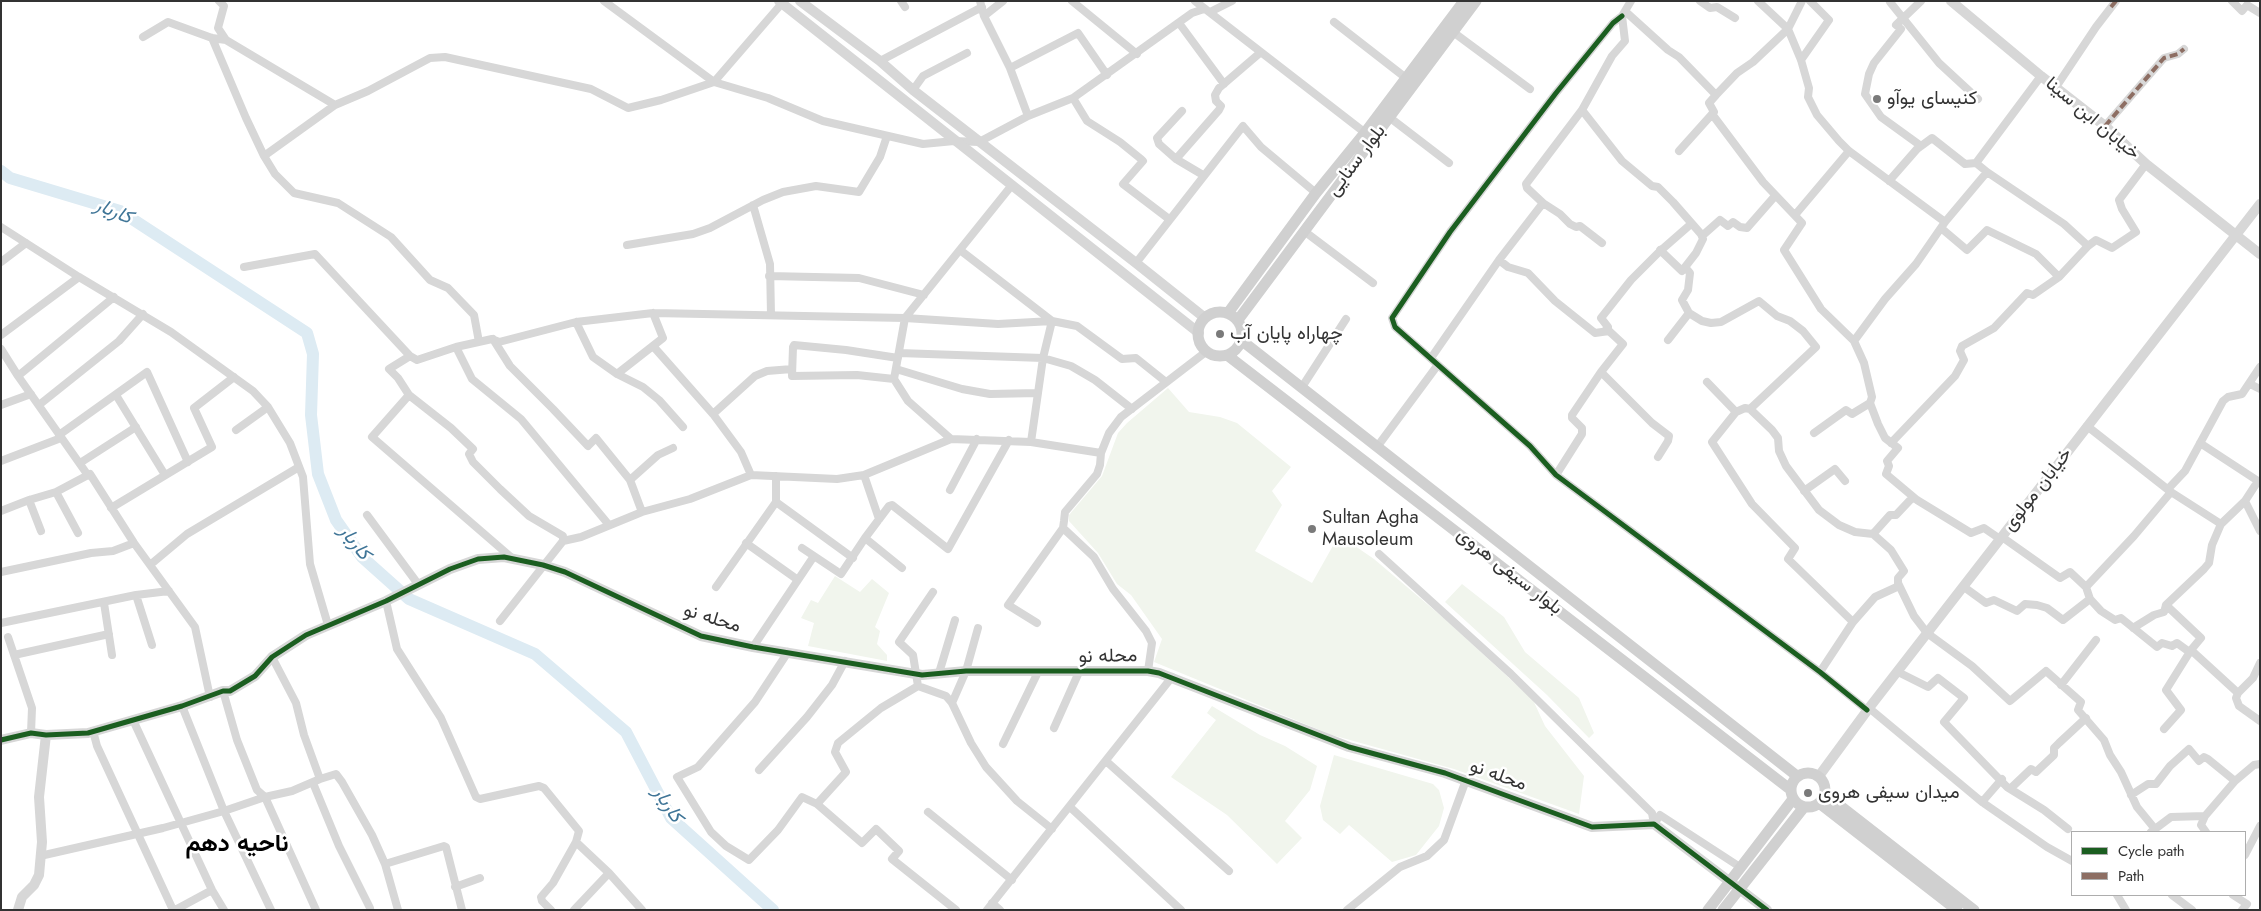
<!DOCTYPE html>
<html>
<head>
<meta charset="utf-8">
<style>
	body { margin:0 }
	#map { position:relative; width:2261px; height:911px; overflow:hidden; background:#fff; font-family:Jost,sans-serif }
	canvas { display:block }
	.frame { position:absolute; inset:0; border:2px solid #333; pointer-events:none }
	.legend { position:absolute; left:2071px; top:831px; width:175px; height:65px; box-sizing:border-box; background:#fff; border:1px solid #adadad; margin:0; padding:6px 9px; list-style:none; font-size:15px; color:#333 }
	.legend li { display:flex; align-items:center; gap:10px; height:25px }
	.legend b { width:25px; border:1px solid #adadad }
</style>
</head>
<body>
<div id="map">
<canvas width="2261" height="911"></canvas>
<div class="frame"></div>
<ul class="legend">
<li><b style="height:6px;background:#1b5e20"></b>Cycle path</li>
<li><b style="height:6px;background:#8d6e63"></b>Path</li>
</ul>
</div>
<script>
const g = document.querySelector('canvas').getContext('2d');
g.lineJoin = 'round';
function fill(path, color) {
  g.fillStyle = color;
  g.fill(path, 'evenodd');
}
function toPath(rows) {
  const path = new Path2D();
  for (const r of rows) {
    if (r.length === 3) {
      path.moveTo(r[0] + r[2], r[1]);
      path.arc(r[0], r[1], r[2], 0, 2 * Math.PI);
      continue;
    }
    path.moveTo(r[0], r[1]);
    for (let i = 2; i < r.length; i += 2) path.lineTo(r[i], r[i + 1]);
  }
  return path;
}
function strokePath(path, color, width, dash) {
  g.strokeStyle = color;
  g.lineWidth = width;
  g.lineCap = dash ? 'butt' : 'round';
  g.setLineDash(dash || []);
  g.stroke(path);
}
function label(font, color, halo, rows, align = 'center') {
  g.font = font + ' Jost,Vazirmatn,sans-serif';
  g.lineWidth = 5;
  g.setLineDash([]);
  g.textBaseline = 'middle';
  g.strokeStyle = halo;
  g.fillStyle = color;
  for (const [text, x, y, turn = 0] of rows) {
    g.save();
    g.translate(x, y);
    g.rotate((+turn || 0) * Math.PI / 180);
    g.textAlign = isNaN(turn) ? turn : align;
    if (halo) g.strokeText(text, 0, 0);
    g.fillText(text, 0, 0);
    g.restore();
  }
}
fill(toPath([
	[1168,388,1189,412,1220,417,1237,423,1291,467,1272,491,1282,505,1255,551,1312,583,1339,535,1374,559,1446,620,1533,700,1545,726,1584,776,1579,814,1454,769,1332,735,1154,662,1162,639,1131,595,1117,584,1098,553,1069,521,1069,515,1102,476,1118,433,1127,423],
	[835,576,860,592,872,579,889,593,875,627,880,631,877,644,887,655,887,661,808,646,814,623,801,618,811,600,818,603],
	[1462,584,1504,617,1525,652,1579,698,1594,733,1589,738,1547,695,1445,602],
	[1212,706,1260,735,1285,746,1317,766,1310,790,1285,821,1302,838,1277,864,1227,815,1171,777,1216,720,1207,713],
	[1334,755,1433,784,1439,790,1444,808,1439,826,1416,855,1392,862,1349,825,1340,834,1323,820,1320,806]
]), '#f1f5ed');
strokePath(toPath([
	[1,171,10,178,120,211,307,333,313,354,311,415,318,474,336,520,362,557,409,599,535,654,626,732,671,818,773,910]
]), '#ddebf3', 12);
strokePath(toPath([
	[219,1,224,6,218,28,226,40],
	[604,1,714,82,768,98,823,121,923,144,954,141,979,142,1028,116,1073,98,1192,13,1204,9],
	[901,1,905,7],
	[980,1,984,16,1010,68,1028,116],
	[1072,1,1137,54],
	[1195,1,1368,135],
	[1700,1,1710,8,1717,7,1735,18],
	[1758,1,1788,29,1801,60,1809,88,1808,97,1817,115,1839,141,1849,151,1945,222],
	[2232,1,2242,11,2247,5,2260,13],
	[1890,2,1939,63,1978,99],
	[1210,12,1232,1],
	[1626,12,1668,50,1679,57,1716,95,1709,103,1714,112,1679,151],
	[984,16,1003,1],
	[1622,16,1613,23,1556,93,1450,232,1392,318,1395,327,1530,446,1556,475,1820,672,1867,710],
	[1334,22,1406,78],
	[1179,23,1224,84],
	[1453,32,1530,89],
	[143,37,168,22,212,38,226,40,335,105],
	[212,38,246,118,264,156,275,174,294,193,338,203,391,237,430,280,448,288,474,315,479,342],
	[1801,60,1829,20,1810,1],
	[880,61,982,7],
	[1010,68,1078,33,1107,75],
	[2056,87,2096,27,2116,1],
	[913,90,923,76,967,53],
	[1716,95,1737,73,1753,62,1788,29,1802,1],
	[1073,98,1087,121,1120,142,1141,159,1143,161,1123,184,1169,219],
	[1582,110,1622,161,1652,186,1658,187,1673,202,1701,234,1703,239,1696,253,1682,271,1660,250],
	[1182,111,1157,138,1159,144,1176,159,1203,175],
	[1712,114,1763,182,1802,223,1784,250,1821,309,1854,341,1864,363,1872,397,1870,403,1878,424,1885,438,1898,448,1887,461,1889,466,1886,474,1917,500,1971,533,1984,528,2000,539],
	[1389,117,1449,163],
	[2105,126,2164,58,2178,54,2184,49],
	[1921,146,1881,117,1865,94,1869,74,1874,63,1901,29,1896,25,1921,1],
	[264,156,335,105,368,91,430,58,445,57,591,89,628,108,661,100,714,82,784,1],
	[1176,159,1219,110,1221,106,1216,101,1215,95,1219,88,1261,52],
	[1987,172,2064,224,2088,246],
	[1889,181,1917,149,1932,138,1965,164,1976,163],
	[1543,203,1560,214,1570,224,1576,227,1580,226,1602,243],
	[753,205,770,264,771,315],
	[1795,215,1849,151],
	[1,227,79,277,171,332,253,391,268,407,290,443,303,477,310,564,328,625],
	[1941,228,1967,250,1987,230,2036,254,2059,277],
	[1304,231,1373,283],
	[1702,236,1720,220,1728,226,1733,222,1740,227,1747,228,1775,196],
	[627,245,693,234,710,228,763,200,783,192,816,186,859,192,880,157,887,136],
	[960,250,1052,321,1043,358,1031,442],
	[1499,260,1508,267,1528,273,1555,301,1595,333,1609,331,1623,344,1601,372,1572,415,1572,418,1582,428,1582,434,1556,475],
	[1,262,26,243],
	[1136,263,1243,126,1261,147,1316,193],
	[244,267,315,254,410,356,417,360,456,347,492,339,499,342,576,322,653,313,905,318,998,324,1052,321,1077,326,1122,359,1136,358,1166,382],
	[1685,267,1690,273,1688,290,1682,300,1689,313,1702,321,1711,323,1721,322,1759,301,1777,316,1790,321,1803,331,1816,347,1750,409,1772,430,1778,438,1779,451,1786,466,1819,510,1839,525,1855,532,1873,534,1891,550,1904,571,1898,578,1898,583,1914,616,1927,633,1972,666,2010,701,2046,671,2081,702,2078,710,2104,740,2110,755,2121,772,2137,807,2155,829],
	[769,276,859,278,924,295],
	[576,322,593,357,617,374,643,387,659,400,683,427],
	[1605,331,1608,327,1601,318,1631,280,1659,252,1691,224],
	[1,335,79,277],
	[493,339,510,366,553,409,588,446,596,438,630,480,642,512],
	[1668,340,1689,313],
	[1854,341,1885,299,1916,264,1945,222,1987,172,1976,163,2041,76],
	[653,346,713,414,741,452,751,475],
	[456,347,472,379,521,419,609,525],
	[1,349,18,376,87,474,90,474,134,543,195,627,210,697],
	[899,353,1043,358,1071,366,1095,380,1132,409],
	[410,356,389,369,398,378,409,395,451,428,473,449,469,454,473,462,500,489,529,516,563,536,563,541],
	[1431,358,1499,260,1543,203,1527,188,1526,184,1582,110,1612,56,1625,41,1622,16,1631,1],
	[896,369,962,389,990,394,1038,393],
	[1601,372,1652,423,1669,436,1668,441,1658,457],
	[617,374,663,338,653,313],
	[18,376,114,297],
	[894,379,857,375,792,376,793,347,794,345,846,350,898,358],
	[1707,382,1736,412],
	[2250,384,2260,389],
	[1302,387,1346,319],
	[116,395,165,475],
	[409,395,372,437,512,558],
	[1,405,31,394],
	[39,405,119,341,143,314],
	[1750,409,1745,408,1736,412,1712,442,1752,504,1795,548,1788,559,1853,622],
	[713,414,755,376,767,371,792,369],
	[2087,426,2171,492],
	[236,430,268,407],
	[1814,433,1846,410,1852,414,1870,403],
	[59,435,147,372,188,462],
	[951,439,908,401,894,379,905,318,1012,185],
	[1891,443,1955,376,1964,360,1960,351,1962,346,1994,328,2027,293,2033,295,2059,277,2088,246,2096,240,2112,248,2136,232,2122,209,2119,200,2146,164],
	[2200,443,2258,481,2245,501],
	[1377,447,1437,366],
	[1,461,61,438],
	[80,463,136,427],
	[864,475,879,519],
	[630,480,658,455,673,448],
	[2168,489,2185,471,2223,401,2228,397,2242,394,2260,367],
	[950,490,977,439],
	[1804,491,1835,469,1845,481],
	[56,492,78,533],
	[29,500,41,531],
	[776,502,853,558],
	[111,508,212,447,194,408,234,377],
	[1,511,29,500,56,492,90,474],
	[367,515,418,584],
	[1873,534,1890,515,1896,515,1913,497],
	[2002,537,2060,578,2070,572,2086,587,2134,536,2171,492,2221,524,2245,501,2260,531],
	[746,543,798,580],
	[802,548,841,574,865,538],
	[1379,554,1511,674,1652,813,1654,824],
	[150,565,187,534,299,467],
	[902,568,865,538,889,506,892,505,948,549,1009,440],
	[1,572,91,553,113,551,134,543],
	[716,587,776,502,776,476],
	[1964,587,1986,603,1994,600,2017,611,2025,604,2037,605,2047,608,2063,620,2090,599],
	[2086,587,2090,599,2101,611,2115,620,2121,618,2157,647,2162,643,2172,646,2177,643,2188,651,2191,650,2238,693],
	[933,592,899,642,913,655,918,686,946,696,952,703,971,743,986,767,1017,801,1052,829],
	[136,595,152,645],
	[386,601,397,649,441,718,476,797,480,799,539,786,544,788,579,831,576,842,609,873,642,910],
	[104,603,112,655],
	[500,621,563,541,581,537,642,512,690,499,751,475,837,479,864,475,951,439,1031,442,1101,453],
	[1,623,136,595,169,591],
	[1037,623,1008,605,1063,528],
	[2133,628,2154,615,2164,612,2166,605,2204,569,2209,563,2212,545,2221,524],
	[8,637,32,708,31,733],
	[753,647,814,556],
	[788,652,755,702,698,767,677,777,711,832,726,846,749,860,778,830,802,797,817,804,862,843,876,829,899,851,892,859,956,910],
	[14,655,109,634],
	[272,657,296,703,304,735,320,779,336,774,342,782,372,835,385,864,398,910],
	[2260,663,2253,678,2238,693,2236,698,2239,706,2260,721],
	[1148,671,1152,643,1146,631,1113,589,1094,557,1063,528,1064,521,1065,512,1097,474,1100,465,1101,453,1109,433,1121,417,1207,351],
	[1820,672,1853,622,1875,597,1899,586],
	[1898,672,1928,687,1938,678,1964,698,1944,722,2007,787,2044,810,2068,829],
	[939,673,955,620],
	[2061,685,2096,640],
	[223,691,237,740,257,790,265,797,316,910],
	[952,703,966,671,978,628],
	[182,706,224,811,271,910],
	[1869,708,1982,802,2047,847,2072,861],
	[133,720,212,890,224,910],
	[1054,728,1079,672],
	[2164,729,2181,710,2166,690,2191,650,2201,638,2166,605],
	[93,731,97,746,173,910],
	[1003,744,1038,672],
	[1106,761,1229,871],
	[759,770,807,717,832,685,845,661],
	[313,783,339,846,370,908],
	[2010,789,2031,769,2036,772,2054,755,2054,748,2059,743,2086,718],
	[2131,795,2148,784,2156,784,2170,766,2189,749,2199,761,2204,757,2208,759,2235,781],
	[1982,802,2002,779],
	[817,804,846,772,835,752,838,743,881,708,918,686],
	[1070,807,1181,910],
	[928,812,1012,880],
	[2205,816,2201,825,2206,832],
	[1654,824,1660,815,1740,867],
	[2151,832,2171,817,2205,816,2235,781,2254,765,2260,764],
	[2245,855,2260,826],
	[40,856,163,828,224,811,265,797,292,791,320,779],
	[385,864,444,846,446,847,462,910],
	[455,887,480,878],
	[2117,895,2126,910],
	[2172,895,2192,910],
	[2233,895,2247,904,2242,910],
	[992,903,1000,910],
	[175,910,212,890],
	[551,910,542,901,541,897,553,883,576,842],
	[574,910,609,873],
	[987,910,1172,677],
	[1347,910,1400,867,1427,856,1444,840,1466,780]
]), '#d7d7d7', 8);
strokePath(toPath([
	[779,1,1199,333],
	[800,1,880,61,913,90,1136,263,1205,318],
	[1951,1,2041,76,2105,126,2146,164,2260,254],
	[1,740,31,733,46,735,88,733,182,706,223,691,230,691,255,676,272,657,306,635,386,601,450,569,478,559,504,557,543,565,565,572,701,636,753,647,922,675,966,671,1148,671,1159,673,1349,747,1445,773,1592,827,1654,824,1767,910],
	[1819,776,1869,708,2260,204],
	[18,910,22,897,34,885,39,875,42,842,39,797,46,735]
]), '#d7d7d7', 10);
strokePath(toPath([
	[1220,334,22],
	[1228,313,1316,193,1364,134,1464,1],
	[1238,320,1476,1],
	[1241,340,1797,776],
	[1227,355,1791,790],
	[1808,790,17],
	[1825,794,1974,910],
	[1819,803,1957,910],
	[1708,910,1793,799],
	[1723,910,1804,807]
]), '#d0d0d0', 11);
strokePath(toPath([
	[2111,7,2116,1],
	[2105,126,2164,58,2178,54,2184,49]
]), '#8d6e63', 4, [8, 4]);
strokePath(toPath([
	[1622,16,1613,23,1556,93,1450,232,1392,318,1395,327,1530,446,1556,475,1820,672,1867,710],
	[1,740,31,733,46,735,88,733,182,706,223,691,230,691,255,676,272,657,306,635,386,601,450,569,478,559,504,557,543,565,565,572,701,636,753,647,922,675,966,671,1148,671,1159,673,1349,747,1445,773,1592,827,1654,824,1767,910]
]), '#1b5e20', 5);
for (const [x, y, r, color] of [
	[1877,99,5,"#7a7a7a"],
	[1220,334,5,"#7a7a7a"],
	[1312,529,5,"#7a7a7a"],
	[1808,793,5,"#7a7a7a"]
]) {
  const dot = new Path2D();
  dot.arc(x, y, r, 0, 2 * Math.PI);
  g.fillStyle = color;
  g.fill(dot);
  strokePath(dot, '#fff', 2);
}
label('19px', '#333', '#fff', [
	["کنیسای یوآو",1887,99],
	["چهاراه پایان آب",1230,334],
	["Sultan Agha",1322,518],
	["Mausoleum",1322,540],
	["میدان سیفی هروی",1818,793]
], 'left');
label('19px', '#333', '#fff', [
	["خیابان ابن سینا",2092,119,40],
	["بلوار سنایی",1357,161,-53],
	["خیابان مولوی",2038,490,-52],
	["بلوار سیفی هروی",1509,572,38],
	["محله نو",712,619,17],
	["محله نو",1108,657,-1],
	["محله نو",1498,776,20]
]);
label('italic 20px', '#3f7597', '#fff', [
	["کاربار",113,212,23],
	["کاربار",354,543,52],
	["کاربار",667,805,57]
]);
label('bold 24px', '#000', '#fff', [
	["ناحیه دهم",237,845]
]);
</script>
</body>
</html>
